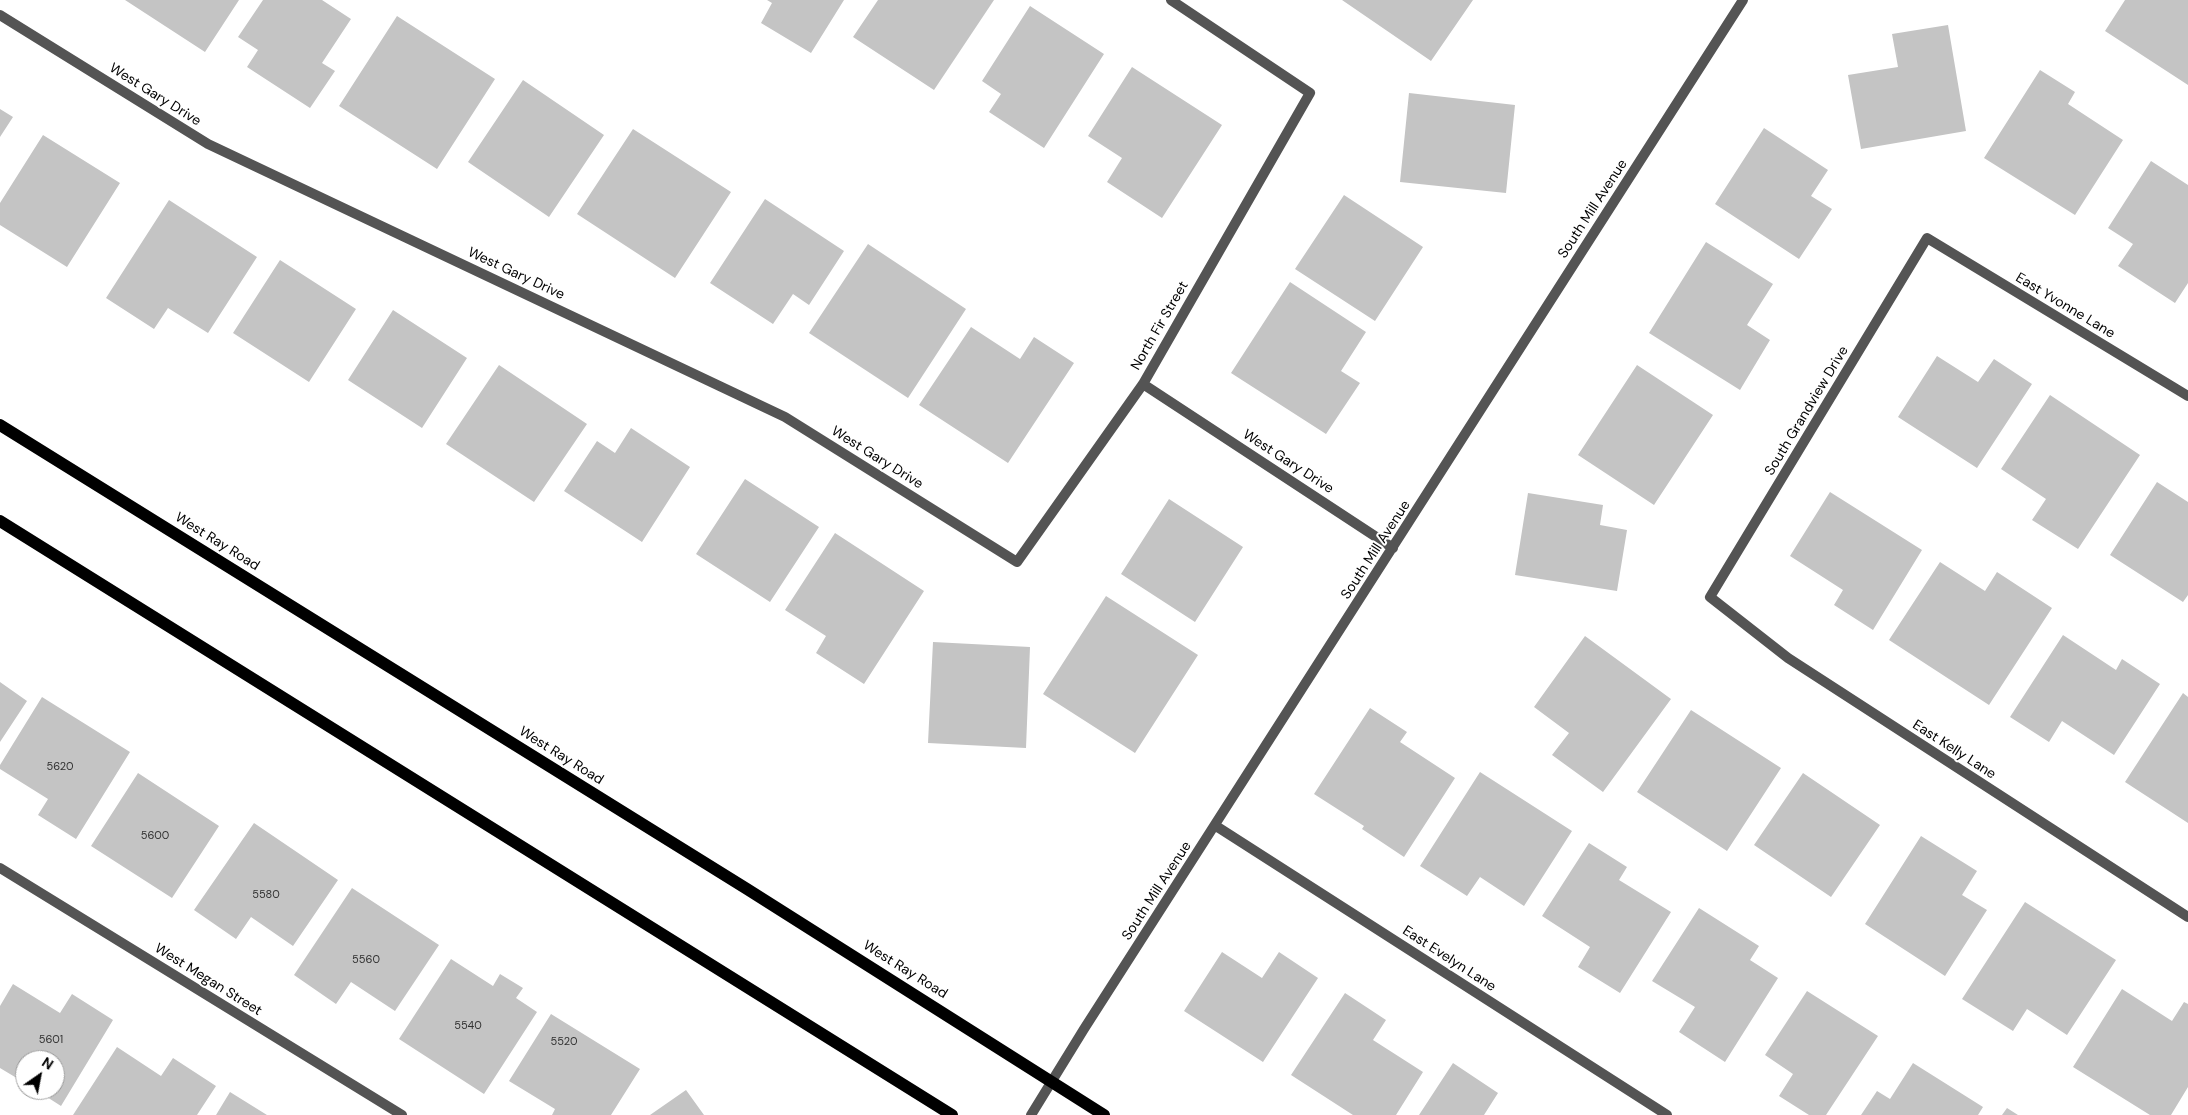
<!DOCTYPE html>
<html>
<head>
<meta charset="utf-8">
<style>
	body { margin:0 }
	#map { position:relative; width:2188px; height:1115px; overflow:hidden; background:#fff; font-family:"DM Sans",sans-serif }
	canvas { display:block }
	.north { position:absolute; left:15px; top:1050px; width:50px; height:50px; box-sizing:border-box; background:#fff; border:1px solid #999; border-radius:50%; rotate:33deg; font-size:14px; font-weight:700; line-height:20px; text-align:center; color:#000 }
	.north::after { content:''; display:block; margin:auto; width:18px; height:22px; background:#000; clip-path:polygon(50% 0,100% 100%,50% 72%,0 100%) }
</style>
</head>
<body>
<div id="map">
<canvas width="2188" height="1115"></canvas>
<div class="north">N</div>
</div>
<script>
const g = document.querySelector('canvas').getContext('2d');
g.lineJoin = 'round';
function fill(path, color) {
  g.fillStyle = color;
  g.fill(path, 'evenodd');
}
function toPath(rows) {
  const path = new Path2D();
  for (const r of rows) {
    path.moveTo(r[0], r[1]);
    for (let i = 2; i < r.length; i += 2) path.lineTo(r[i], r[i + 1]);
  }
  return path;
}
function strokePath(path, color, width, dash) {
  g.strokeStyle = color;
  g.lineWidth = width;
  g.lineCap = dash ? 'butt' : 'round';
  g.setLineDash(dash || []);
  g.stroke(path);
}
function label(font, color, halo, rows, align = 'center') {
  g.font = font + ' "DM Sans",sans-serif';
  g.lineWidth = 4;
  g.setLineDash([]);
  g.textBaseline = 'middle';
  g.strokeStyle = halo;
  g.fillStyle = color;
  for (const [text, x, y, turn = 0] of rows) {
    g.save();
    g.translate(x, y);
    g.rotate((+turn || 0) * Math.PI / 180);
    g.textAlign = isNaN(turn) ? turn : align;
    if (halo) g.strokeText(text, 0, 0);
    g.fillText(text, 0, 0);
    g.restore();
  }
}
fill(toPath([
	[125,0,239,0,205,52],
	[263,0,322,0,351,19,322,63,335,71,310,108,247,67,258,50,238,37],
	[767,0,844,0,811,53,761,23,772,3],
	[878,0,994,0,934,90,853,37],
	[1342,0,1473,0,1431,61],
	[2125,0,2188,0,2188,85,2105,31],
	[1030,6,1104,54,1044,148,989,112,1001,94,982,81],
	[397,16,495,79,437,169,339,106],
	[1948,25,1966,131,1861,149,1848,75,1898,67,1892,34],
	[1132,67,1222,125,1162,218,1107,182,1122,158,1088,136],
	[2040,70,2075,92,2068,104,2123,140,2075,215,1984,158],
	[523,80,604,135,549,217,468,162],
	[1409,93,1515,105,1506,193,1400,182],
	[0,109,13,117,0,137],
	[1764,128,1828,170,1811,196,1832,209,1799,259,1715,204],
	[633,129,731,192,675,278,577,214],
	[43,135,120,183,67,267,0,225,0,203],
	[2151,161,2188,185,2188,283,2175,303,2118,266,2133,244,2108,228],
	[1344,195,1423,247,1375,321,1295,269],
	[765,199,844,251,809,305,793,294,773,324,710,283],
	[169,200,257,257,208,333,168,308,154,329,106,298],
	[1706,242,1773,284,1747,325,1770,340,1740,390,1649,333],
	[868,244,966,309,908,398,809,333],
	[280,260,356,309,309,382,233,333],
	[1290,282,1366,332,1341,371,1360,383,1326,434,1231,373],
	[393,310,467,358,422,428,348,380],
	[971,327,1020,359,1034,337,1074,363,1008,463,919,405],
	[1937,356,1978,382,1994,359,2032,384,1977,468,1898,417],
	[499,365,587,424,534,502,446,444],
	[1637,365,1713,415,1654,505,1578,455],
	[2050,395,2140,455,2078,549,2032,520,2046,499,2001,469],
	[631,428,690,467,642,542,564,491,597,441,615,453],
	[745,479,819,527,770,602,696,554],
	[2157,482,2188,502,2188,595,2183,602,2110,555],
	[1830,492,1922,550,1873,630,1834,605,1843,590,1790,556],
	[1528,493,1603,505,1600,525,1627,530,1617,591,1515,575],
	[1169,499,1243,547,1195,622,1121,574],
	[835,533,924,591,864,684,816,653,826,636,785,610],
	[1940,562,1985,591,1997,572,2052,608,1989,705,1889,640],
	[1106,596,1198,655,1135,753,1043,694],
	[2063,635,2116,670,2122,659,2160,684,2114,755,2062,721,2049,742,2010,717],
	[1585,636,1671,699,1603,792,1552,755,1569,733,1534,707],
	[933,642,1030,647,1026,748,928,743],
	[0,682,27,701,0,742],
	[2183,693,2188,697,2188,823,2125,782],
	[42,697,130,752,76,839,38,815,48,799,0,769,0,765],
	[1370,708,1407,732,1400,742,1455,778,1404,857,1362,829,1364,826,1314,794],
	[1691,710,1781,768,1727,851,1637,792],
	[1480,772,1572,831,1524,906,1480,877,1467,896,1420,866],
	[138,773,219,826,172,898,91,846],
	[1803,773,1880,825,1831,897,1754,845],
	[254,823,338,880,293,946,251,917,236,939,194,910],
	[1921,836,1977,871,1962,895,1987,910,1945,976,1865,924],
	[1589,843,1627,867,1619,880,1671,912,1620,993,1578,967,1590,947,1542,916],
	[352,888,439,945,395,1011,351,982,336,1004,294,975],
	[2025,902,2116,960,2067,1035,2027,1009,2013,1031,1962,999],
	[1699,908,1759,946,1750,960,1778,978,1725,1062,1679,1032,1695,1007,1652,981],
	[1222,952,1262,978,1279,952,1318,978,1263,1062,1184,1011],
	[451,959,493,986,500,974,523,988,516,998,537,1012,484,1094,399,1039],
	[13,984,60,1013,72,994,113,1020,61,1106,36,1090,55,1090,55,1060,25,1060,25,1083,0,1068,0,1006],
	[2122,989,2172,1021,2184,1002,2188,1004,2188,1087,2171,1115,2150,1115,2073,1067],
	[1807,991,1878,1036,1826,1115,1809,1115,1779,1096,1793,1074,1765,1055],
	[1345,993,1386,1020,1373,1040,1423,1072,1396,1115,1353,1115,1291,1075],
	[551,1014,640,1069,611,1115,552,1115,555,1109,509,1081],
	[117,1047,161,1076,173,1058,216,1086,197,1115,73,1115],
	[1453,1063,1498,1093,1484,1115,1419,1115],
	[1913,1063,1983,1107,1978,1115,1861,1115,1877,1091,1890,1099],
	[686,1090,704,1115,650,1115],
	[230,1092,267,1115,216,1115],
	[2007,1108,2018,1115,2002,1115]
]), '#c4c4c4');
strokePath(toPath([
	[0,15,208,144,785,417,1017,562,1143,384,1310,93,1171,0],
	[1143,384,1393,548],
	[2188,396,1927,238,1710,597,1788,658,2188,917],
	[1216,826,1667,1115],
	[0,868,402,1115],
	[1031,1115,1084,1029,1743,0]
]), '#545454', 10);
strokePath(toPath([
	[0,425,747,889,1104,1115],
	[0,521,952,1115]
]), '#000', 12);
label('11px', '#313131', null, [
	["5620",60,767],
	["5600",155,836],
	["5580",266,895],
	["5560",366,960],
	["5540",468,1026],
	["5601",51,1040],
	["5520",564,1042]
]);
label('14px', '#000', '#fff', [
	["West Gary Drive",155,95,32],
	["South Mill Avenue",1593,209,-57],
	["West Gary Drive",516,274,25],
	["East Yvonne Lane",2065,306,31],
	["North Fir Street",1160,326,-60],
	["South Grandview Drive",1807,411,-59],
	["West Gary Drive",877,458,32],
	["West Gary Drive",1288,462,33],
	["West Ray Road",217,542,32],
	["South Mill Avenue",1376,550,-57],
	["East Kelly Lane",1954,750,33],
	["West Ray Road",561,756,32],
	["South Mill Avenue",1157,891,-57],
	["East Evelyn Lane",1449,959,33],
	["West Ray Road",905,970,32],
	["West Megan Street",208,980,32]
]);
</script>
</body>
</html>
